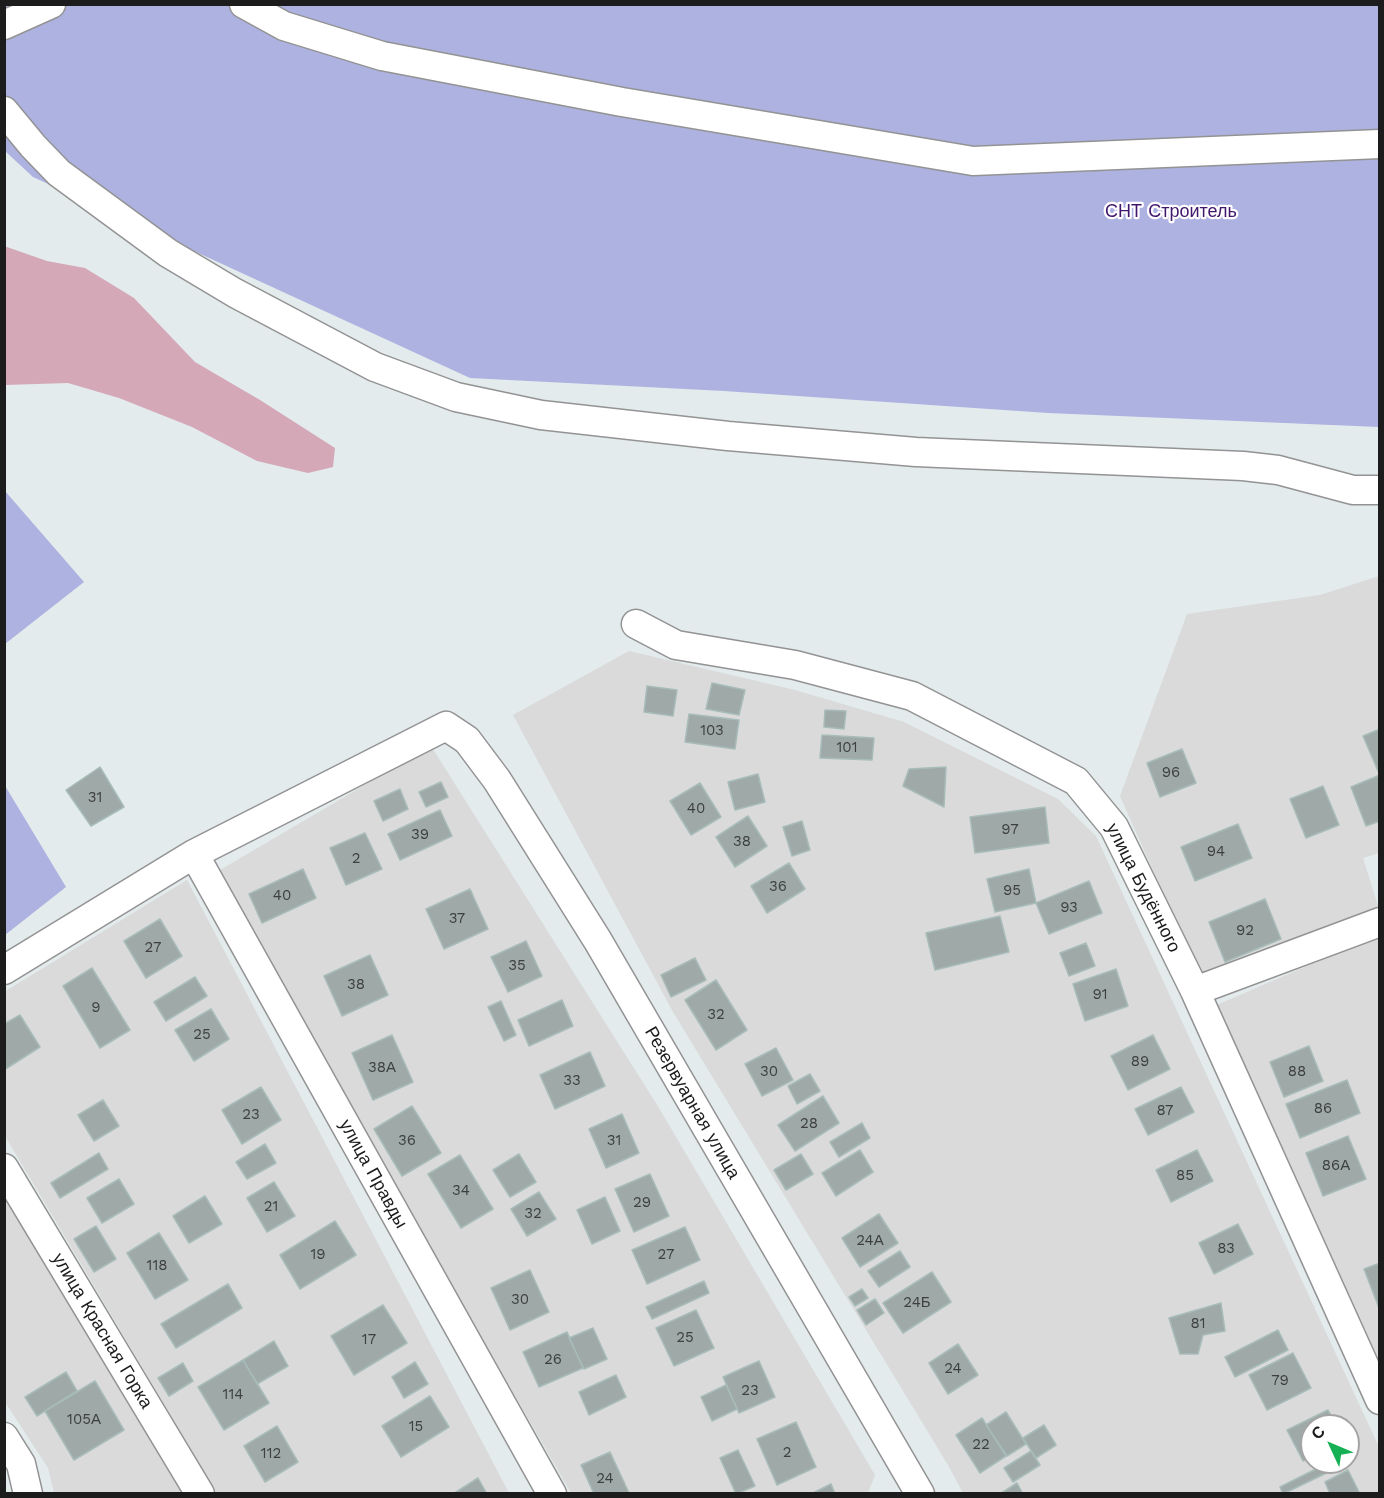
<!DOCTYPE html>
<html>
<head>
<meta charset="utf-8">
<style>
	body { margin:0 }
	#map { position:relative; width:1384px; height:1498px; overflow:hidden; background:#e3ebec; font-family:"Work Sans",sans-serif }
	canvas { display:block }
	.frame { position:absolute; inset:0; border:6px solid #1c1c1c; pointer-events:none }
	.north { position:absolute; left:1300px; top:1414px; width:60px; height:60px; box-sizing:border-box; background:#fff; border:2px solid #a4a4a4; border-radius:50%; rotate:314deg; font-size:16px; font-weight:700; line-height:24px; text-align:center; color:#1c1c1c }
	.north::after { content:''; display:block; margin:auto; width:21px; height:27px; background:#16b155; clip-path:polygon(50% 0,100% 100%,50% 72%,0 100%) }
</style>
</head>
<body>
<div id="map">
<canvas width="1384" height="1498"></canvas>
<div class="frame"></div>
<div class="north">С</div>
</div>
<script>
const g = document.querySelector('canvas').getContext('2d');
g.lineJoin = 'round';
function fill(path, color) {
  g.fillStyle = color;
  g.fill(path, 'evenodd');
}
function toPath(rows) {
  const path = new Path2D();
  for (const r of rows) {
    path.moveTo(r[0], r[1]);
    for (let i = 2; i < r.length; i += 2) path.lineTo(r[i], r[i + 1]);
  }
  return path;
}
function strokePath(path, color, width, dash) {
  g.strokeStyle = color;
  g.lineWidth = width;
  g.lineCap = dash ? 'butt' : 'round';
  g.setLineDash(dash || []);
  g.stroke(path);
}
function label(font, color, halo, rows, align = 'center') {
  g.font = font + ' "Work Sans",sans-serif';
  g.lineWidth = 4.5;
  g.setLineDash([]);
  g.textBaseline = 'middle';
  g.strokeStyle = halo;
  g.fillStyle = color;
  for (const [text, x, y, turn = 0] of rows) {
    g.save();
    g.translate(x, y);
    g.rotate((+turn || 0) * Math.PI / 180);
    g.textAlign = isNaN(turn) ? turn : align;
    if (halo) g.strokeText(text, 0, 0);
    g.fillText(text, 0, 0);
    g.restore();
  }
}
fill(toPath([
	[1379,576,1379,853,1363,858,1379,909,1200,977,1120,796,1187,614,1320,595],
	[629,651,795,690,904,722,1058,799,1096,836,1379,1447,1379,1493,963,1493,948,1465,673,1012,513,715],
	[1312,1426,1348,1426,1348,1462,1312,1462],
	[431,746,659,1108,875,1475,868,1493,571,1493,215,873],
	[187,880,509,1493,217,1493,5,1136,4,992],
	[1379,935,1379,1367,1212,1007],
	[4,1195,186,1493,54,1493,48,1468,5,1402]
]), '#d9dad9');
fill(toPath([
	[5,5,1379,5,1379,427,1048,413,724,391,470,378,33,177,5,151],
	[5,491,84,582,5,644,4,644],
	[4,784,66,887,5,935,4,935]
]), '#aeb2e1');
fill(toPath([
	[4,246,47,261,85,268,134,298,195,362,260,400,335,448,333,467,308,473,257,461,192,427,119,398,68,383,5,385]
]), '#d5a8b8');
const building = toPath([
	[712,683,745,690,739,715,706,709,712,683],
	[647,686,677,690,673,716,644,712,647,686],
	[825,710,846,711,844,729,824,727,825,710],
	[689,714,739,720,735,749,685,742,689,714],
	[1380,729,1380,770,1378,771,1363,736,1380,729],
	[822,735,874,738,872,760,820,758,822,735],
	[1182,749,1196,783,1160,797,1147,763,1182,749],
	[100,767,124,807,91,826,66,790,100,767],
	[946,767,944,807,903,786,909,769,946,767],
	[758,774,765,802,735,810,728,782,758,774],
	[1380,775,1380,821,1366,826,1351,787,1380,775],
	[441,782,448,797,426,807,419,792,441,782],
	[700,783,721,817,691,835,670,801,700,783],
	[1323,786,1339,825,1306,838,1290,799,1323,786],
	[400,789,408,809,383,821,374,801,400,789],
	[1045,807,1049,843,975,853,970,817,1045,807],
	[440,810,452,836,400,860,388,834,440,810],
	[748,816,767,846,735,867,716,837,748,816],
	[802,821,810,850,792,856,783,827,802,821],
	[1238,824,1252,858,1195,881,1181,847,1238,824],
	[365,833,382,869,346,885,330,848,365,833],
	[789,863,805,889,767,913,751,886,789,863],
	[303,869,316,898,262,923,249,894,303,869],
	[1029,869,1036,903,995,912,987,879,1029,869],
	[1089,881,1102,913,1049,934,1036,903,1089,881],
	[470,889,488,929,444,949,426,909,470,889],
	[1265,899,1281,939,1225,962,1209,922,1265,899],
	[1000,916,1009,952,935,970,926,933,1000,916],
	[160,919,182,956,146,978,124,941,160,919],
	[526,941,542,976,508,992,491,957,526,941],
	[1086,943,1095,966,1069,976,1060,953,1086,943],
	[370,955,388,995,342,1016,324,976,370,955],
	[695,958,706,980,671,997,661,975,695,958],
	[92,968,130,1030,100,1048,63,986,92,968],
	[1116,969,1128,1006,1085,1021,1073,984,1116,969],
	[195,977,207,996,166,1021,154,1002,195,977],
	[716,980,747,1030,716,1050,685,1000,716,980],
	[562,1000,573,1026,529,1046,518,1020,562,1000],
	[501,1001,516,1035,504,1041,488,1007,501,1001],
	[211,1009,229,1039,194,1061,175,1030,211,1009],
	[20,1015,40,1047,4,1070,4,1024,20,1015],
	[392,1035,413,1082,373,1100,352,1053,392,1035],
	[1153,1035,1170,1069,1128,1090,1111,1056,1153,1035],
	[1309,1046,1323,1081,1284,1097,1270,1062,1309,1046],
	[776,1048,793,1080,762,1096,745,1064,776,1048],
	[590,1052,605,1086,555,1109,540,1075,590,1052],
	[810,1074,820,1091,797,1104,788,1086,810,1074],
	[1347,1080,1360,1113,1300,1138,1286,1104,1347,1080],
	[261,1087,281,1120,242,1144,222,1110,261,1087],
	[1181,1087,1194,1112,1148,1135,1135,1109,1181,1087],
	[823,1096,839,1123,795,1151,778,1125,823,1096],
	[103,1100,119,1126,94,1141,78,1115,103,1100],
	[412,1106,441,1153,402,1176,374,1129,412,1106],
	[622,1114,639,1153,606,1168,589,1129,622,1114],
	[862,1123,870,1138,839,1157,830,1142,862,1123],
	[1348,1136,1366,1179,1323,1196,1306,1153,1348,1136],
	[265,1144,276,1163,247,1179,236,1162,265,1144],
	[860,1150,873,1172,836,1196,822,1173,860,1150],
	[1197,1150,1213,1181,1171,1202,1156,1170,1197,1150],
	[99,1153,108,1169,60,1198,51,1183,99,1153],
	[519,1154,536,1182,510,1197,493,1170,519,1154],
	[801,1154,813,1174,786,1190,774,1170,801,1154],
	[460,1155,493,1209,461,1228,428,1174,460,1155],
	[650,1174,669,1216,634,1232,615,1189,650,1174],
	[119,1179,134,1204,102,1223,87,1198,119,1179],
	[274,1182,295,1216,267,1232,247,1198,274,1182],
	[539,1192,556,1219,527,1236,511,1209,539,1192],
	[205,1196,222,1224,189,1243,173,1216,205,1196],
	[605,1197,620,1231,592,1244,577,1210,605,1197],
	[879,1214,898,1243,860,1267,842,1238,879,1214],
	[335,1221,356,1255,300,1289,280,1255,335,1221],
	[1238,1224,1253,1254,1214,1274,1199,1243,1238,1224],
	[96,1226,116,1259,94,1272,74,1239,96,1226],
	[685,1227,700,1260,647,1284,632,1250,685,1227],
	[159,1233,188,1280,155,1299,127,1253,159,1233],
	[900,1251,910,1267,879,1287,868,1271,900,1251],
	[1380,1263,1380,1308,1379,1308,1364,1269,1380,1263],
	[530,1270,549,1312,510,1330,491,1288,530,1270],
	[932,1272,951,1302,903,1333,883,1303,932,1272],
	[704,1281,709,1293,652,1319,646,1307,704,1281],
	[228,1284,242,1308,176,1348,161,1324,228,1284],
	[862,1289,868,1298,855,1306,849,1297,862,1289],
	[875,1299,884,1313,866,1325,857,1310,875,1299],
	[1221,1303,1225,1331,1203,1335,1198,1354,1180,1354,1169,1318,1221,1303],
	[383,1305,407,1343,354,1375,331,1336,383,1305],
	[696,1310,714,1348,674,1366,656,1328,696,1310],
	[593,1328,607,1359,584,1369,569,1338,593,1328],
	[1278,1330,1288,1350,1235,1377,1225,1357,1278,1330],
	[567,1332,583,1368,539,1387,523,1352,567,1332],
	[274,1341,288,1366,257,1384,243,1360,274,1341],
	[958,1344,978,1375,948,1394,929,1363,958,1344],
	[1293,1353,1311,1388,1267,1410,1249,1375,1293,1353],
	[243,1360,269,1403,224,1430,198,1387,243,1360],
	[759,1361,775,1397,739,1413,723,1377,759,1361],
	[415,1362,428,1384,404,1398,392,1377,415,1362],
	[183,1363,193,1381,169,1396,158,1378,183,1363],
	[66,1372,77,1391,37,1416,25,1397,66,1372],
	[616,1375,626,1397,589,1415,579,1392,616,1375],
	[95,1381,124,1430,74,1460,45,1411,95,1381],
	[726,1385,737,1409,712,1421,701,1397,726,1385],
	[430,1396,449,1427,401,1457,382,1426,430,1396],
	[1328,1410,1337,1426,1312,1426,1312,1456,1303,1461,1287,1430,1328,1410],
	[1006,1412,1026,1444,1007,1456,986,1425,1006,1412],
	[982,1418,1006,1456,980,1473,956,1435,982,1418],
	[796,1422,816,1467,777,1485,757,1439,796,1422],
	[1044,1425,1056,1445,1036,1458,1023,1438,1044,1425],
	[277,1426,298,1462,265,1482,244,1446,277,1426],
	[738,1450,755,1486,736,1494,720,1458,738,1450],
	[1031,1451,1040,1465,1013,1482,1004,1468,1031,1451],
	[610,1452,629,1493,628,1494,594,1494,581,1465,610,1452],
	[1330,1462,1347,1463,1283,1494,1280,1487,1330,1462],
	[1348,1470,1360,1494,1330,1494,1325,1482,1348,1470],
	[478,1478,487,1494,453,1494,478,1478],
	[1017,1483,1023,1494,1000,1494,1017,1483],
	[831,1484,835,1494,811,1494,831,1484]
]);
fill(building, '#9faaa8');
strokePath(building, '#a7bcb9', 1.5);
const minor = toPath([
	[244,4,284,26,382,56,622,102,973,161,1380,144],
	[4,25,51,4],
	[4,111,33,146,59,173,168,253,235,293,375,367,456,397,541,415,728,436,916,452,1243,466,1278,470,1353,490,1380,490],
	[636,624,676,645,795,665,912,696,1076,781,1114,827,1195,991,1380,1400],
	[194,854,552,1494],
	[4,970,194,854,446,726,467,740,497,780,598,941,920,1494],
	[1195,991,1380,922],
	[4,1168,200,1494],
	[4,1437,21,1464,28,1494]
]);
strokePath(minor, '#939393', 31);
strokePath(minor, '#fff', 28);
label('15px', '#3d403f', null, [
	["103",712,731],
	["101",847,748],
	["96",1171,773],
	["31",95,798],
	["40",696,809],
	["97",1010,830],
	["39",420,835],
	["38",742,842],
	["94",1216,852],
	["2",356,859],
	["36",778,887],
	["95",1012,891],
	["40",282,896],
	["93",1069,908],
	["37",457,919],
	["92",1245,931],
	["27",153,948],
	["35",517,966],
	["38",356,985],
	["91",1100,995],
	["9",96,1008],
	["32",716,1015],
	["25",202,1035],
	["89",1140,1062],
	["38А",382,1068],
	["30",769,1072],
	["88",1297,1072],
	["33",572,1081],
	["86",1323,1109],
	["87",1165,1111],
	["23",251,1115],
	["28",809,1124],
	["36",407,1141],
	["31",614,1141],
	["86А",1336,1166],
	["85",1185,1176],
	["34",461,1191],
	["29",642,1203],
	["21",271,1207],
	["32",533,1214],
	["24А",870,1241],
	["83",1226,1249],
	["19",318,1255],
	["27",666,1255],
	["118",157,1266],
	["30",520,1300],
	["24Б",917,1303],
	["81",1198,1324],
	["25",685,1338],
	["17",369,1340],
	["26",553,1360],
	["24",953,1369],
	["79",1280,1381],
	["23",750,1391],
	["114",233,1395],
	["105А",84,1420],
	["15",416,1427],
	["22",981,1445],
	["2",787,1453],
	["112",271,1454],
	["24",605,1479]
]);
label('18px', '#41176c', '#fff', [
	["СНТ Строитель",1171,212]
]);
label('18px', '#1c1c1c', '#fff', [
	["улица Будённого",1143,888,63],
	["Резервуарная улица",692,1103,60],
	["улица Правды",373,1174,61],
	["улица Красная Горка",102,1331,59]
]);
</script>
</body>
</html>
